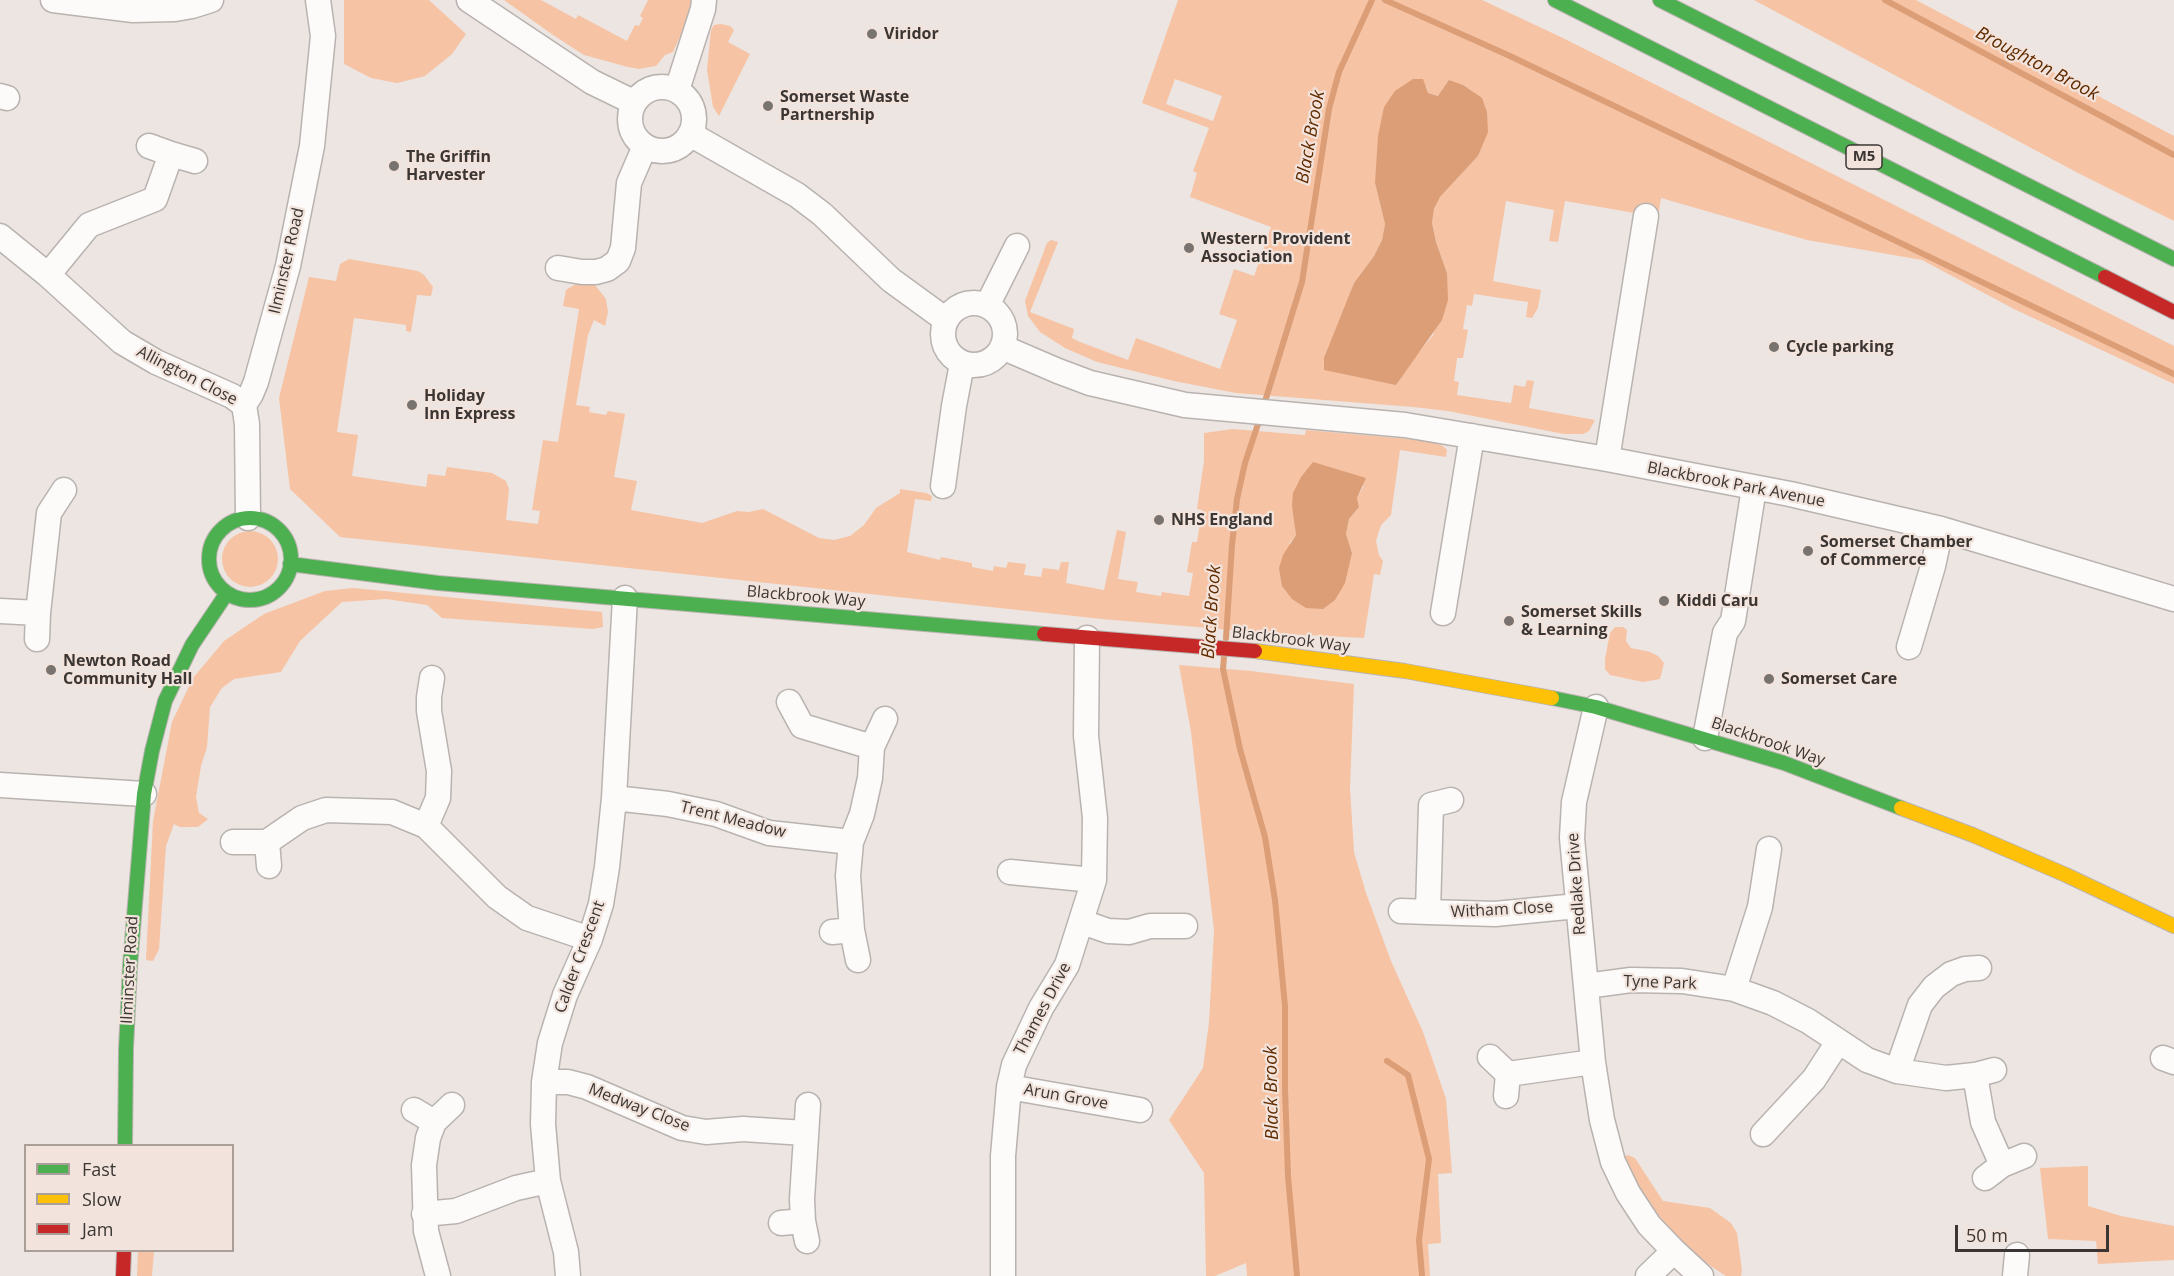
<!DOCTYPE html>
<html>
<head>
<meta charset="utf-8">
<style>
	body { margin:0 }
	#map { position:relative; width:2174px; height:1276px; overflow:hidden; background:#ede5e1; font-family:"Open Sans",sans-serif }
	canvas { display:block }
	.legend { position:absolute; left:24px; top:1144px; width:210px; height:108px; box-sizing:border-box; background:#f2e4dc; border:2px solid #a99e98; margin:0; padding:8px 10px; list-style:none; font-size:18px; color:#3b3633 }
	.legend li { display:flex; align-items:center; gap:12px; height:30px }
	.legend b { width:30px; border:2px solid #a99e98 }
	.scale { position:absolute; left:1955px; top:1225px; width:154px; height:27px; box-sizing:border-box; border:3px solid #3b3633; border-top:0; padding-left:8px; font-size:18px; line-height:21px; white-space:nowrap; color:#3b3633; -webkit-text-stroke:4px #f2e4dc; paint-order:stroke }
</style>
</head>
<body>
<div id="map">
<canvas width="2174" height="1276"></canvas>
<ul class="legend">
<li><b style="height:8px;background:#4caf50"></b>Fast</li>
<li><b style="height:8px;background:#ffc107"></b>Slow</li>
<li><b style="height:8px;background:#c62828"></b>Jam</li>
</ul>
<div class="scale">50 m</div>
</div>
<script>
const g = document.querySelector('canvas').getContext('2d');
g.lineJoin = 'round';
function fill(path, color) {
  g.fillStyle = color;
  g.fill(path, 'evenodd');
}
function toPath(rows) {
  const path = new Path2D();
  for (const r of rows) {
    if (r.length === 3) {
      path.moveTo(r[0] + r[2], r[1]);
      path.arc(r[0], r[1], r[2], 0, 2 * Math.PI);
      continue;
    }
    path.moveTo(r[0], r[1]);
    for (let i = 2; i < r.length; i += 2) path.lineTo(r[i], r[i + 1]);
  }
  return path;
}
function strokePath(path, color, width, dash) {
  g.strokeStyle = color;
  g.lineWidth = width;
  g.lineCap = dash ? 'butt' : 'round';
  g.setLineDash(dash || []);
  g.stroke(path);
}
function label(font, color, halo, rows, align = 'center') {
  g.font = font + ' "Open Sans",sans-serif';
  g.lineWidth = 4.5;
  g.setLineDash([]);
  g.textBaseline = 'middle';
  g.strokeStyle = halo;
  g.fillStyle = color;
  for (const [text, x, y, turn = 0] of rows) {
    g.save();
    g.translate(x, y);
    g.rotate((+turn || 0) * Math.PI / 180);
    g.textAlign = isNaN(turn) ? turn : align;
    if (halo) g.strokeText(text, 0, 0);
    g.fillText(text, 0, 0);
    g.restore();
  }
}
fill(toPath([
	[344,0,429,0,466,34,452,54,425,76,397,83,371,78,344,64],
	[504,0,541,0,576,19,578,15,627,41,635,25,639,26,643,18,640,16,648,0,693,0,687,21,673,52,665,55,656,66,639,69,628,67,584,55,553,35],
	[1178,0,1482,0,1565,39,2174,346,2174,384,2014,309,1922,260,1807,240,1661,198,1658,217,1565,201,1558,242,1549,241,1554,210,1506,201,1493,281,1541,290,1538,308,1532,318,1526,317,1528,302,1474,294,1472,306,1467,305,1463,329,1468,330,1463,358,1457,358,1454,381,1459,382,1457,395,1511,403,1514,385,1525,387,1527,380,1534,381,1529,408,1595,420,1589,431,1583,434,1564,434,1448,411,1413,407,1236,393,1174,381,1097,362,1065,348,1040,332,1028,316,1025,301,1047,243,1051,240,1058,242,1030,312,1074,329,1072,338,1080,342,1128,360,1136,338,1220,369,1237,320,1219,314,1234,269,1254,276,1271,227,1190,197,1197,173,1193,171,1209,128,1142,103],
	[1175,79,1222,96,1213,121,1166,104],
	[1426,86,1428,93,1439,96,1444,88,1478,156,1440,197,1434,209,1432,223,1436,242,1447,273,1433,335,1412,361,1345,309,1354,283,1374,256,1382,240,1385,224,1375,183],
	[1754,0,1916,0,2174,136,2174,221,2078,173],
	[721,24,730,26,734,30,728,42,750,54,719,116,713,107,707,70,711,30,714,25],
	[349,259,418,271,424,275,433,287,431,296,417,295,411,332,406,331,406,325,354,318,337,432,358,435,352,476,426,487,428,474,445,476,447,467,492,473,506,481,509,489,506,520,538,524,540,511,532,510,543,440,558,442,579,309,563,306,566,290,579,282,589,281,595,285,606,299,608,312,605,326,594,320,588,335,576,405,590,407,589,412,606,415,608,411,625,414,614,477,637,481,631,510,702,523,737,511,749,512,763,509,819,538,834,540,850,536,864,525,876,508,900,493,900,489,926,493,932,496,931,501,915,499,907,552,940,560,941,557,972,563,972,567,993,571,994,566,1006,568,1008,562,1026,564,1024,575,1041,577,1043,568,1059,570,1061,562,1069,562,1066,583,1104,590,1117,530,1126,532,1118,579,1138,582,1136,592,1161,596,1162,592,1189,596,1193,573,1187,572,1192,542,1197,542,1202,510,1197,509,1204,461,1204,433,1233,429,1305,435,1306,430,1431,441,1443,446,1447,450,1446,457,1400,450,1391,515,1381,525,1376,541,1379,555,1383,561,1380,575,1374,574,1364,638,1267,633,1102,619,340,537,290,489,279,398,309,277,336,281,340,264],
	[1364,485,1357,498,1359,507,1349,519,1346,534,1352,553,1289,544,1296,535,1295,525],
	[250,559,28],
	[353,588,602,612,603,627,593,629,442,618,427,605,386,599,342,602,300,641,281,672,234,679,222,688,210,707,207,747,201,766,196,797,199,813,208,819,198,827,180,827,174,824,166,846,159,949,153,961,146,960,153,821,172,722,193,678,224,641,264,614,325,591],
	[1615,627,1623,627,1627,630,1626,641,1631,648,1650,652,1658,656,1664,663,1660,679,1643,682,1610,675,1605,669,1605,659,1610,633],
	[1179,665,1251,671,1354,684,1350,788,1354,852,1366,893,1391,961,1423,1032,1446,1099,1452,1173,1438,1174,1441,1243,1428,1244,1430,1276,1247,1276,1246,1263,1215,1276,1206,1276,1204,1173,1169,1120,1203,1068,1209,1022,1214,931,1191,732],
	[1628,1155,1635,1158,1663,1201,1710,1208,1731,1223,1737,1233,1742,1270,1741,1276,1726,1276,1700,1259,1673,1232,1648,1203,1623,1157],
	[2088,1166,2088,1206,2121,1216,2174,1226,2174,1260,2098,1264,2096,1241,2048,1239,2040,1168],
	[138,1251,154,1251,152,1276,137,1276]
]), '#f6c3a4');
fill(toPath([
	[1413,79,1423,79,1428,93,1438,96,1449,80,1463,85,1482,98,1487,112,1488,132,1478,156,1440,197,1434,209,1432,223,1436,242,1447,273,1448,300,1442,320,1396,385,1324,370,1324,358,1354,283,1374,256,1382,240,1385,224,1375,183,1378,136,1384,107,1395,91],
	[1313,462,1366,478,1357,498,1359,507,1349,519,1346,534,1352,553,1345,583,1335,600,1323,609,1306,608,1292,599,1282,586,1279,568,1283,555,1296,535,1292,506,1293,493,1301,477]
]), '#db9e77');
strokePath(toPath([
	[1385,0,1510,56,2174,374],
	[1885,0,2174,155],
	[1263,408,1302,282,1329,109,1339,72,1372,0],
	[1226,638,1232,545,1237,499,1245,463,1260,418],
	[1224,657,1223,669,1240,749,1265,837,1275,900,1285,1006,1285,1089,1288,1176,1297,1276],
	[1387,1061,1408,1075,1429,1159,1419,1240,1422,1276]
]), '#db9e77', 6);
const street = toPath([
	[53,0,133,10,175,9,192,6,211,0],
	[469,0,592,82,633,102],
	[662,119,32],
	[677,90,703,9,704,0],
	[0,96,7,98],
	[690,134,797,195,822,214,891,280,946,320],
	[171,154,195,161],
	[0,236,48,275,122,342,156,362,232,396,244,405],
	[558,268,582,272,596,272,607,269,618,261,623,248,629,183,645,146],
	[48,275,89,225,155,199,171,154,149,146],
	[974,334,31],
	[987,306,1017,246],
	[1002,347,1058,371,1090,383,1185,405,1405,425,1607,459,1790,494,1941,529,2174,599],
	[1607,459,1646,216],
	[943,486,954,406,962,364],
	[248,518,247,424,244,405,251,394,256,382,288,266,312,146,323,36,318,0],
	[0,611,38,613,49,513,64,490],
	[1443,613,1472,436],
	[37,639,38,613],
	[1909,647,1933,566,1941,529],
	[789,702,802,726,872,747,870,778,862,814,851,842,848,876,852,930,832,932],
	[1596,707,1574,802,1572,838,1593,1062,1602,1120,1613,1162,1628,1193,1649,1225,1674,1251,1701,1276],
	[1705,738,1725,633,1733,621,1754,488],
	[872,747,885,719],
	[0,785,144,794],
	[614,798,668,804,716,814,769,833,851,842],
	[1451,800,1431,805,1428,912,1495,914,1577,906],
	[426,826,438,798,439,771,429,711,429,697,432,678],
	[233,842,267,842],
	[269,866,267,842,302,818,326,810,392,812,426,826,497,897,527,918,590,939],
	[1010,872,1094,880],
	[1401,911,1428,912],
	[1082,922,1108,931,1129,932,1150,926,1185,926],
	[852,930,858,960],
	[1586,986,1631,980,1682,981,1734,989,1773,1003,1808,1021,1867,1060,1897,1071,1920,1005,1934,987,1951,974,1965,969,1979,968],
	[1734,989,1760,907,1769,849],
	[1490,1057,1508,1074,1506,1096],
	[2163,1058,2174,1062],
	[1897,1071,1946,1078,1975,1075,1994,1070],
	[1508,1074,1593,1062],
	[1975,1075,1983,1122,2002,1165],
	[544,1082,568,1082,587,1087,682,1128,706,1132,743,1129,805,1133],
	[1009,1087,1140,1110],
	[414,1110,434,1122],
	[1763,1134,1814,1079,1838,1042],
	[1985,1178,2002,1165,2024,1156],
	[424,1214,456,1211,516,1188,548,1181],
	[781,1223,803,1221],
	[807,1241,803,1221,802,1199,808,1105],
	[438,1276,426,1231,424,1165,428,1138,434,1122,452,1105],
	[568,1276,566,1252,548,1181,543,1124,544,1082,550,1043,565,995,590,939,601,904,607,867,614,798,625,598],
	[1003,1276,1003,1156,1009,1087,1014,1065,1041,1008,1067,965,1094,880,1095,818,1086,736,1087,638],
	[1648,1276,1674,1251],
	[2015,1276,2017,1255]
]);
const fast = toPath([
	[1555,0,2105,277],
	[1660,0,2174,259],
	[250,559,41],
	[290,564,438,583,1044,634],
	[1552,698,1596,707,1784,763,1901,808],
	[125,1146,126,1049,130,966,144,794,152,751,165,701,192,645,227,593]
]);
const slow = toPath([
	[1255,651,1405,671,1552,698],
	[1901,808,1973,835,2066,875,2174,926]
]);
const jam = toPath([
	[2105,277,2174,312],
	[1044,634,1255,651],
	[123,1276,124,1250]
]);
strokePath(street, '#b9b3b0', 27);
strokePath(fast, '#b9b3b0', 16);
strokePath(slow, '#b9b3b0', 16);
strokePath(jam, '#b9b3b0', 16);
strokePath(street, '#fcfbfa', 24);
strokePath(fast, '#4caf50', 14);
strokePath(slow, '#ffc107', 14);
strokePath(jam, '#c62828', 14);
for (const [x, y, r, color] of [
	[872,34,6,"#797370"],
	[768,106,6,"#797370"],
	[394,166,6,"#797370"],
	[1189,248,6,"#797370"],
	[1774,347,6,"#797370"],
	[412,405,6,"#797370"],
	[1159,520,6,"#797370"],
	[1808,551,6,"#797370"],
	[1664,601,6,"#797370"],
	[1509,621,6,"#797370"],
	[51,670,6,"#797370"],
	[1769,679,6,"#797370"]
]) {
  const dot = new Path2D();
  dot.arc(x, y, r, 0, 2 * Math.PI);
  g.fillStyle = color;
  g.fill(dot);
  strokePath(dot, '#f2e4dc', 2);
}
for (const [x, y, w] of [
	[1864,157,36]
]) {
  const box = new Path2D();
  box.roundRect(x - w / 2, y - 12, w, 24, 4.5);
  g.fillStyle = '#f2e4dc';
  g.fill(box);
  strokePath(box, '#3b3633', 1.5);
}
label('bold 15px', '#3b3633', null, [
	["M5",1864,157]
]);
label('bold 16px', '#3b3633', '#f2e4dc', [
	["Viridor",884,34],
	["Somerset Waste",780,97],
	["Partnership",780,115],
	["The Griffin",406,157],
	["Harvester",406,175],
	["Western Provident",1201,239],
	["Association",1201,257],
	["Cycle parking",1786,347],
	["Holiday",424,396],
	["Inn Express",424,414],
	["NHS England",1171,520],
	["Somerset Chamber",1820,542],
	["of Commerce",1820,560],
	["Kiddi Caru",1676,601],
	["Somerset Skills",1521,612],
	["& Learning",1521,630],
	["Newton Road",63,661],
	["Community Hall",63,679],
	["Somerset Care",1781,679]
], 'left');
label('16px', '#3b3633', '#f2e4dc', [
	["Ilminster Road",287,261,-77],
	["Allington Close",187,376,27],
	["Blackbrook Park Avenue",1736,485,11],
	["Blackbrook Way",806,597,5],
	["Blackbrook Way",1291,640,7],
	["Blackbrook Way",1768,742,19],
	["Trent Meadow",733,820,14],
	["Redlake Drive",1577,884,-94],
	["Witham Close",1502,910,-3],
	["Calder Crescent",580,957,-70],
	["Ilminster Road",130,970,-87],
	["Tyne Park",1660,983,2],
	["Thames Drive",1043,1009,-62],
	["Arun Grove",1066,1097,10],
	["Medway Close",639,1108,21]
]);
label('italic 18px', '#602b00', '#f2e4dc', [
	["Broughton Brook",2037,64,28],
	["Black Brook",1311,137,-80],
	["Black Brook",1212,612,-86],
	["Black Brook",1272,1093,-91]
]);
</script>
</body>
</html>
